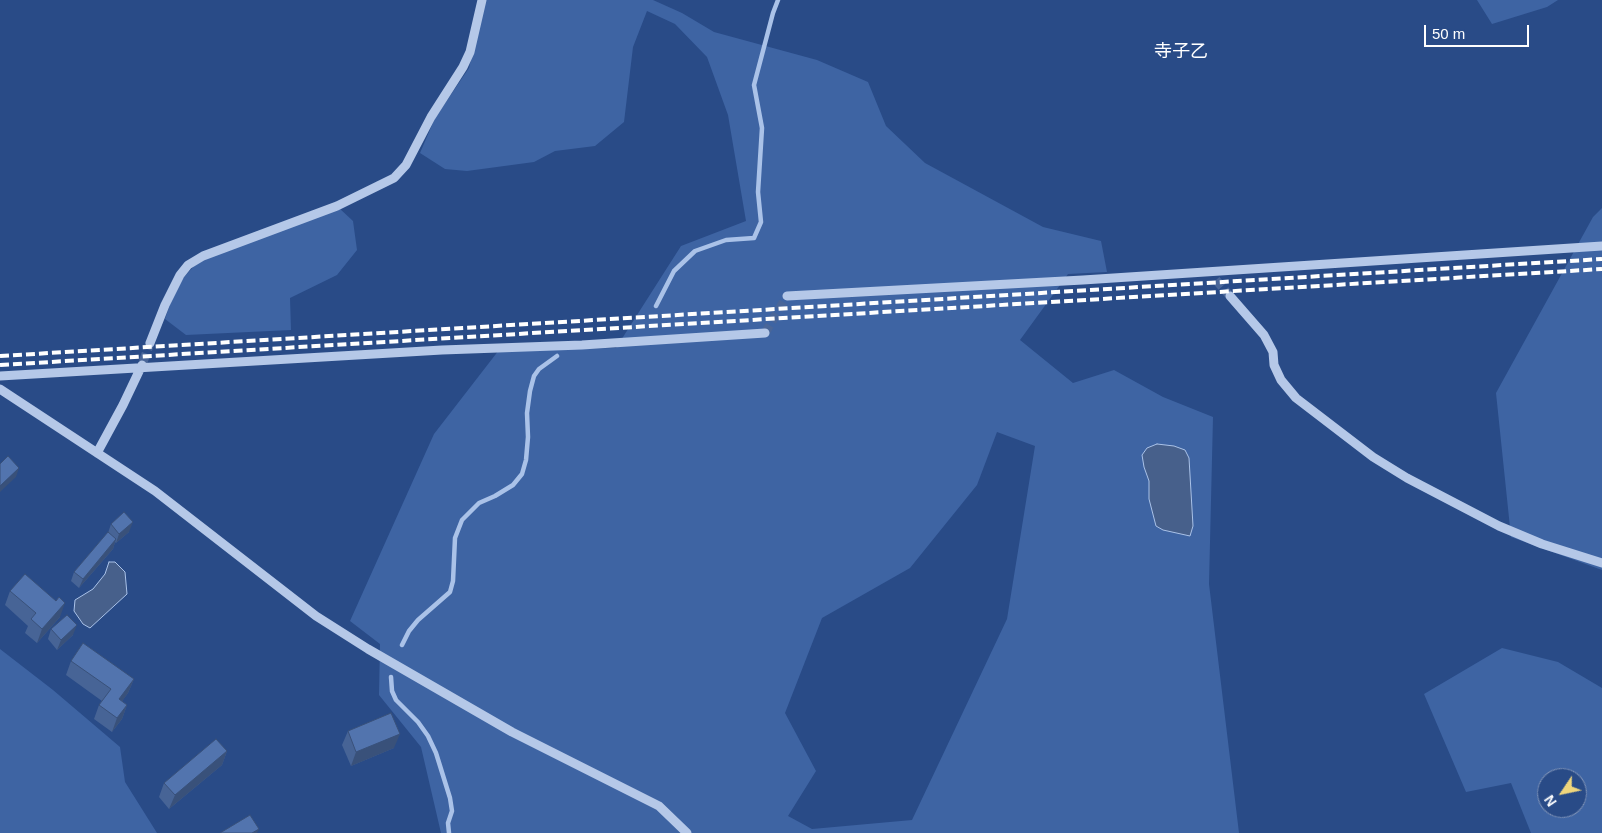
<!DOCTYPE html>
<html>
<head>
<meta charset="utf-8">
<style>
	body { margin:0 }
	#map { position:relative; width:1602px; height:833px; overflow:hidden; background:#294b87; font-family:Arial,sans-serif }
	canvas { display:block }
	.north { position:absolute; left:1537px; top:768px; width:50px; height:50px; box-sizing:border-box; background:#294b87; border:1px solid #7f93b7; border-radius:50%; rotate:236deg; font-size:14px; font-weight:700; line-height:20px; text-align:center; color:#fff }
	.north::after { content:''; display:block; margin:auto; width:18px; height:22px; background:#efd67c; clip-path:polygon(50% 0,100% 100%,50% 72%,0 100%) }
	.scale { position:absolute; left:1424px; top:25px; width:105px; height:22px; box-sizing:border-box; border:2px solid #fff; border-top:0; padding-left:6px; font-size:15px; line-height:18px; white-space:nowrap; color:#fff; -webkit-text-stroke:4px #294b87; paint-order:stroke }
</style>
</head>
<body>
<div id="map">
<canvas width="1602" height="833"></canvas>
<div class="north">N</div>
<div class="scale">50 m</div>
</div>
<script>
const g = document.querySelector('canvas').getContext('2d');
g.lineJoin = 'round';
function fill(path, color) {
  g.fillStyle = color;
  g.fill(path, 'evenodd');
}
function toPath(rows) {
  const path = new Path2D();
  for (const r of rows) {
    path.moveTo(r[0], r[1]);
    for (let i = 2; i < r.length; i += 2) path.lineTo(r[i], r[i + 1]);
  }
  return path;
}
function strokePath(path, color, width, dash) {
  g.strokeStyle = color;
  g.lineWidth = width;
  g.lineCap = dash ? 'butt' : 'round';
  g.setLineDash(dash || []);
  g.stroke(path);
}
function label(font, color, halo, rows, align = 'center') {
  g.font = font + ' Arial,"Noto Sans JP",sans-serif';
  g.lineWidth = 4;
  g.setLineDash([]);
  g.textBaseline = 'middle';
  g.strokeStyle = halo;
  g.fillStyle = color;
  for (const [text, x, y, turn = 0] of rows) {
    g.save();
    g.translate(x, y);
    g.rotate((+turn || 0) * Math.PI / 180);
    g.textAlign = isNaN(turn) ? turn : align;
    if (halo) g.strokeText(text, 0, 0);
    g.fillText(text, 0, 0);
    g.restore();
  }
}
fill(toPath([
	[485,0,653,0,682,13,714,32,817,60,868,82,886,126,925,163,1043,227,1101,241,1107,272,1068,274,1020,340,1073,383,1114,370,1163,397,1213,417,1209,584,1239,833,441,833,421,747,379,695,380,644,350,621,434,434,499,350,616,348,681,246,746,221,728,115,707,57,675,24,647,11,633,47,624,122,595,146,555,151,534,162,467,171,445,169,420,153,435,118,469,68],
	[997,432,1035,446,1007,619,912,820,812,829,788,816,816,771,785,713,822,618,910,568,977,485],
	[1477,0,1558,0,1547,7,1492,24],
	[339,208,353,221,357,250,337,275,290,298,291,330,186,335,165,319,172,298,184,277,194,266,206,259],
	[1602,208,1602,570,1511,537,1496,393,1593,217],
	[1502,648,1558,662,1602,688,1602,833,1531,833,1511,783,1466,792,1424,694],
	[1547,778,1577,778,1577,808,1547,808],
	[0,649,53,690,120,747,125,782,157,833,0,833]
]), '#3e64a3');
const water = toPath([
	[1157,444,1174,446,1185,450,1189,458,1193,526,1190,536,1163,530,1156,526,1149,499,1149,481,1144,467,1142,455,1147,448,1157,444],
	[109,562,115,562,125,572,127,594,90,628,83,624,74,611,75,600,93,589,105,574,109,562]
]);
fill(water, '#47608b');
strokePath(water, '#aac2e8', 1);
strokePath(toPath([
	[656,306,674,271,695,251,726,240,754,238,761,222,758,192,762,128,754,85,773,13,778,0],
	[402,645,409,631,418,620,450,592,453,581,455,538,462,520,479,503,495,496,513,485,522,474,526,460,528,437,527,413,530,391,534,376,539,369,557,356],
	[391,677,392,691,396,700,418,722,428,736,436,753,450,798,452,811,448,823,449,833]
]), '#aac2e8', 4.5);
strokePath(toPath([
	[1216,280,1230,296],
	[765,333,787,296],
	[143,362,150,343]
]), '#496699', 9, [9, 4.5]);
strokePath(toPath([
	[787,296,1083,280,1602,246],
	[1230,296,1264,335,1273,352,1274,365,1281,380,1296,398,1373,457,1407,478,1499,526,1542,544,1602,563],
	[150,343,165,305,180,275,188,265,203,256,337,206,394,178,406,165,431,117,463,67,470,52,482,0],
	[0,376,442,350,582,345,765,333],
	[0,389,155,491,316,616,368,649,512,732,659,806,687,833],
	[97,453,123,405,142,365]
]), '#b5c8e8', 9);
strokePath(toPath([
	[0,356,1602,259],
	[0,365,1602,269]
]), '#fff', 4, [9, 4]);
fill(toPath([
	[111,524,129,532,116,543,115,542,113,549,79,588,71,581,74,572,108,533],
	[10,591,60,617,37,643,25,633,28,626,5,605],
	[51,629,73,635,57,650,48,639],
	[71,661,134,679,128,693,122,701,127,705,122,719,112,732,94,719,99,705,102,701,66,675],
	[348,731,394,748,351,766,342,745],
	[227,751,222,765,169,809,159,797,164,783]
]), '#476496');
fill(toPath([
	[19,468,16,477,0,492,0,486],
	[133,522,129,532,116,543,119,534],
	[116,539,113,549,79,588,83,579],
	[65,603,60,617,37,643,42,629],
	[77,625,73,635,57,650,61,640],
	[134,679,128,693,114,713,119,699],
	[127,705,122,719,112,732,117,718],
	[400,734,394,748,351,766,356,752],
	[227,751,222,765,169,809,175,795],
	[259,829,257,833,252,833]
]), '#39517a');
const building = toPath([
	[8,456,19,468,0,486,0,464,8,456],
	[124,512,133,522,119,534,111,524,124,512],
	[108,532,116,539,83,579,74,572,108,532],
	[25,574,56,601,59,597,65,603,42,629,31,619,36,613,10,591,25,574],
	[67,615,77,625,61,640,51,629,67,615],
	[83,643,134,679,119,699,127,705,117,718,99,705,111,689,71,661,83,643],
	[391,713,400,734,356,752,348,731,391,713],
	[216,739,227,751,175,795,164,783,216,739],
	[250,815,259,829,252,833,220,833,250,815]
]);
fill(building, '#5274ae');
strokePath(building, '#39517a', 1);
label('18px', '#fff', '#294b87', [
	["寺子乙",1181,52]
]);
</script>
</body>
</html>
